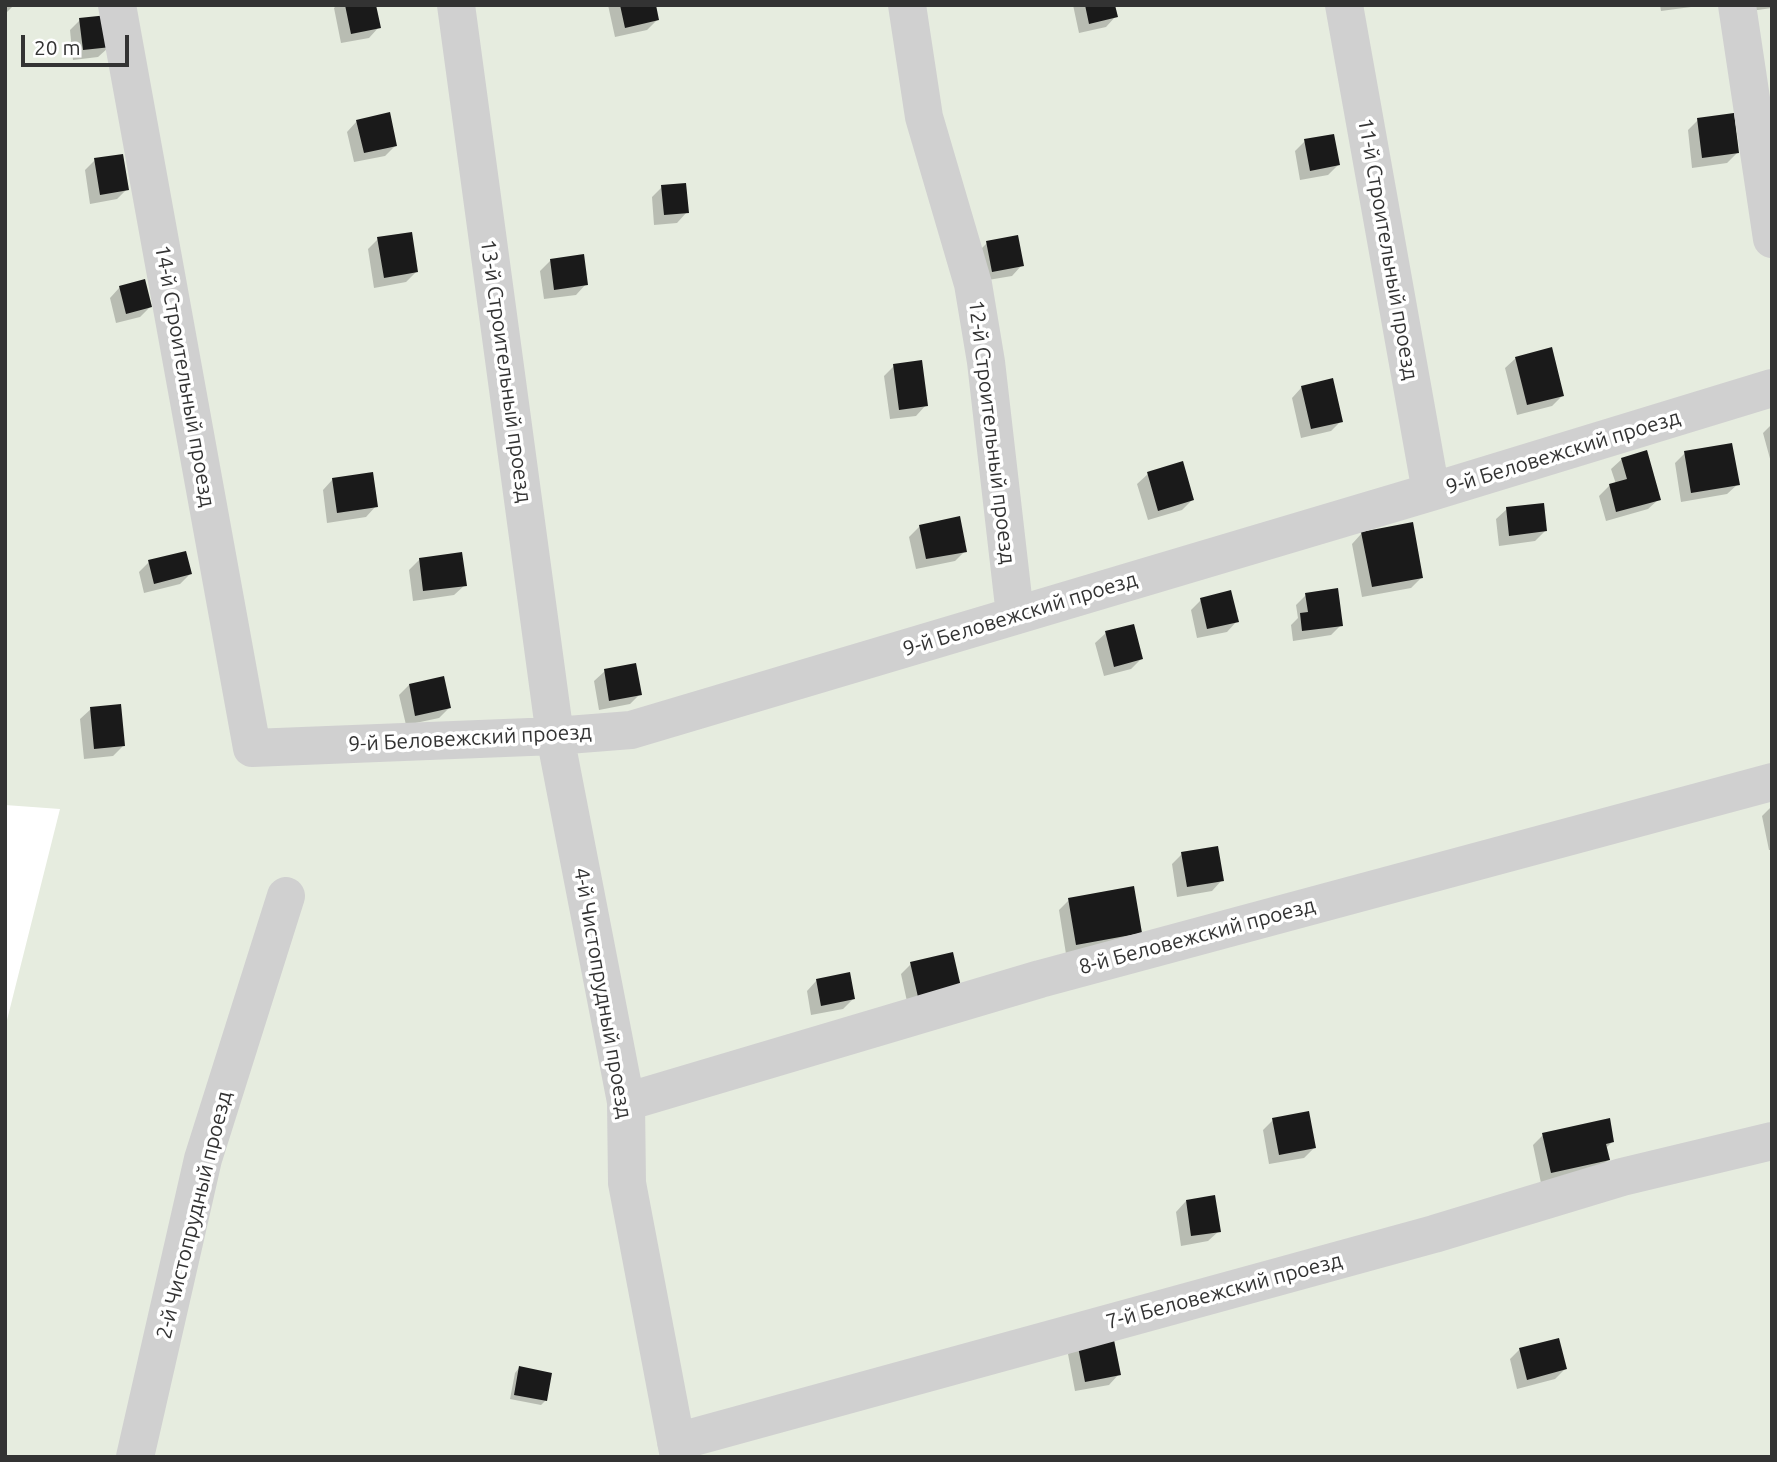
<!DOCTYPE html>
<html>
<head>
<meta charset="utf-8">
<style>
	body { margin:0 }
	#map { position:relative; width:1777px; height:1462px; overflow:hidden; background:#fff; font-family:Ubuntu,sans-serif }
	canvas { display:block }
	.frame { position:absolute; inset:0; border:7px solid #333; pointer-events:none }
	.scale { position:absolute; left:21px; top:35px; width:108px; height:32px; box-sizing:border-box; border:4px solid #333; border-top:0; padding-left:9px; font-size:21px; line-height:24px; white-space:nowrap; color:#333; -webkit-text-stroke:5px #fff; paint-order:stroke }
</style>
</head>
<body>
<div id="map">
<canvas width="1777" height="1462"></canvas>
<div class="frame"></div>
<div class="scale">20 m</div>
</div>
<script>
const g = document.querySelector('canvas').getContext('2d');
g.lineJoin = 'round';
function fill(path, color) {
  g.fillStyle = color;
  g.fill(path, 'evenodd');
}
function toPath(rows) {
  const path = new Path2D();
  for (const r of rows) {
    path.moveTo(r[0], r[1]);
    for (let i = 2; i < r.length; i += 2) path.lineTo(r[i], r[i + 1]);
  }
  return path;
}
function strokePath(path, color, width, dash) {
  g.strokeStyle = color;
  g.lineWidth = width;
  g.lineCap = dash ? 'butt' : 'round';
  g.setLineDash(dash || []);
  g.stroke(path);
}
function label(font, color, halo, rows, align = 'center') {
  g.font = font + ' Ubuntu,sans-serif';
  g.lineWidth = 7;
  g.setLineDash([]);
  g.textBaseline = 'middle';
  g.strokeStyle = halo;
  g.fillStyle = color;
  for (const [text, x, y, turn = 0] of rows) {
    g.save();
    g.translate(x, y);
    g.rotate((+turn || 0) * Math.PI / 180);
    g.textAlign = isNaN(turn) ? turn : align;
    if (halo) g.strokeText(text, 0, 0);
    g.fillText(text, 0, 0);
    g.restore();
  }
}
fill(toPath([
	[5,5,1772,5,1772,1457,5,1457,5,1028,60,809,5,805]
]), '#e6ecdf');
fill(toPath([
	[5,5,14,5,5,14],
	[337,5,374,5,379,27,369,38,341,43,334,8],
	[608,5,654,5,657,20,647,30,615,37],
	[1073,5,1114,5,1116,16,1106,27,1079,33],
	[1660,5,1706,5,1661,11],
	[1742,5,1772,5,1772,8,1743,12],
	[80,20,109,47,98,57,73,60,70,30],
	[1698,120,1737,153,1727,163,1692,168,1688,130],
	[357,121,395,146,385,156,354,162,347,132],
	[1305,141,1338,165,1328,175,1300,180,1295,151],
	[95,160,127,189,117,199,90,204,85,170],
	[662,187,687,212,677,223,654,225,652,197],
	[378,239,416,272,406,282,374,288,368,249],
	[987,243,1022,265,1012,276,982,281,977,253],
	[551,260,586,284,576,295,544,299,540,271],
	[120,287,150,307,140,317,116,323,110,298],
	[1516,358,1562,396,1552,406,1517,415,1505,368],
	[894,366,926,405,916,416,890,419,884,376],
	[1302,387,1341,421,1331,431,1301,438,1292,398],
	[1772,424,1772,466,1763,433],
	[1685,453,1738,484,1727,494,1681,502,1675,463],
	[1622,459,1659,499,1648,509,1606,521,1599,496,1610,485,1616,484,1611,469],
	[1148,474,1192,500,1182,510,1148,520,1137,484],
	[333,479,376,506,366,517,327,523,323,490],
	[1507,509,1545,531,1535,541,1499,546,1496,519],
	[920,526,965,551,955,561,916,569,909,537],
	[1362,533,1422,577,1411,588,1362,597,1352,544],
	[420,559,465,585,454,595,413,601,409,570],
	[149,562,190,574,180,584,144,593,139,572],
	[1306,595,1341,625,1331,635,1293,641,1291,625,1298,618,1296,605],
	[1201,600,1237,621,1227,632,1197,638,1191,610],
	[1106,633,1141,659,1131,669,1104,676,1095,643],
	[605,671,640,694,630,704,599,710,594,681],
	[409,685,449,708,439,718,406,725,399,695],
	[91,709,123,746,113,756,84,759,80,719],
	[1772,806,1772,850,1769,850,1762,816],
	[1182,854,1222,880,1212,891,1177,897,1172,864],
	[1069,900,1140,933,1066,954,1059,910],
	[911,964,949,997,908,1006,901,974],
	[817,980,853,999,843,1009,811,1015,807,991],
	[1273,1120,1314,1148,1304,1158,1269,1164,1263,1130],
	[1543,1135,1613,1141,1606,1148,1608,1160,1598,1170,1541,1183,1533,1145],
	[1186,1201,1219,1231,1208,1241,1181,1246,1176,1212],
	[1078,1344,1119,1374,1109,1385,1075,1391,1068,1354],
	[1520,1349,1565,1369,1555,1379,1517,1389,1510,1359],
	[519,1368,546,1400,541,1405,510,1399,515,1373]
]), '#0003');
fill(toPath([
	[345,5,376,5,381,28,351,34],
	[620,5,656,5,659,20,625,28],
	[1085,5,1115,5,1118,17,1089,24],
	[108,15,111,47,83,50,79,18],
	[390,112,397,146,364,153,356,120],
	[1734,113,1739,153,1702,158,1697,118],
	[1334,134,1340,165,1310,171,1304,139],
	[123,154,129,190,100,195,94,158],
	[686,183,689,213,664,215,661,185],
	[412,232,418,272,384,278,377,237],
	[1018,235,1024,266,992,272,986,241],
	[584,254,588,285,554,290,550,259],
	[145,279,152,307,126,314,119,286],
	[1552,347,1564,396,1527,405,1515,357],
	[922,360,928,406,899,410,893,364],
	[1333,378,1343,422,1311,429,1301,386],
	[1732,443,1740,485,1691,493,1684,451],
	[1647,450,1661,500,1616,512,1609,484,1627,479,1621,458],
	[1183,461,1194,500,1158,511,1147,472],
	[373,472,378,507,337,513,332,478],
	[1544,503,1547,531,1509,536,1506,507],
	[960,516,967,552,926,559,919,525],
	[1413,522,1423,578,1372,587,1361,532],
	[186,551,192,574,154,584,148,560],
	[462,552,467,586,423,591,419,558],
	[1338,588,1343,626,1302,631,1300,613,1308,612,1305,593],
	[1231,590,1239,622,1207,629,1200,598],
	[1134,624,1143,659,1114,667,1105,631],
	[636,663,642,695,609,701,604,669],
	[444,676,451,708,415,716,409,684],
	[121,704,125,746,94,749,90,707],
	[1218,846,1224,881,1187,887,1181,852],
	[1134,886,1142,933,1076,945,1068,898],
	[953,952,961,987,918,997,910,962],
	[850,972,855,999,821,1006,816,979],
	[1309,1111,1316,1148,1279,1155,1272,1118],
	[1610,1118,1614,1142,1606,1144,1610,1160,1551,1173,1542,1133],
	[1215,1195,1221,1232,1191,1236,1186,1200],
	[1113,1335,1121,1375,1085,1382,1077,1342],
	[1559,1338,1567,1369,1527,1380,1519,1348],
	[519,1366,552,1373,547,1401,514,1395]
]), '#1a1a1a');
strokePath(toPath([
	[117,5,252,748,555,736,631,730,1431,492,1772,388],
	[456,5,555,736,626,1102,627,1183,679,1457],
	[907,5,924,117,973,284,986,362,1015,615],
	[1344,5,1431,492],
	[1737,5,1772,239],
	[626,1102,1040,979,1772,782],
	[676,1442,1434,1234,1622,1177,1772,1141],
	[135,1457,203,1159,286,896]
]), '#d0d0d0', 38);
label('21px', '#333', '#fff', [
	["11-й Строительный проезд",1388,249,80],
	["13-й Строительный проезд",506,371,82],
	["14-й Строительный проезд",185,376,80],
	["12-й Строительный проезд",992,432,83],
	["9-й Беловежский проезд",1563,452,-17],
	["9-й Беловежский проезд",1020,614,-17],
	["9-й Беловежский проезд",470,738,-3],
	["8-й Беловежский проезд",1197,936,-15],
	["4-й Чистопрудный проезд",603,993,80],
	["2-й Чистопрудный проезд",194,1215,-76],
	["7-й Беловежский проезд",1224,1291,-15]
]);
</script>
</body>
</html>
